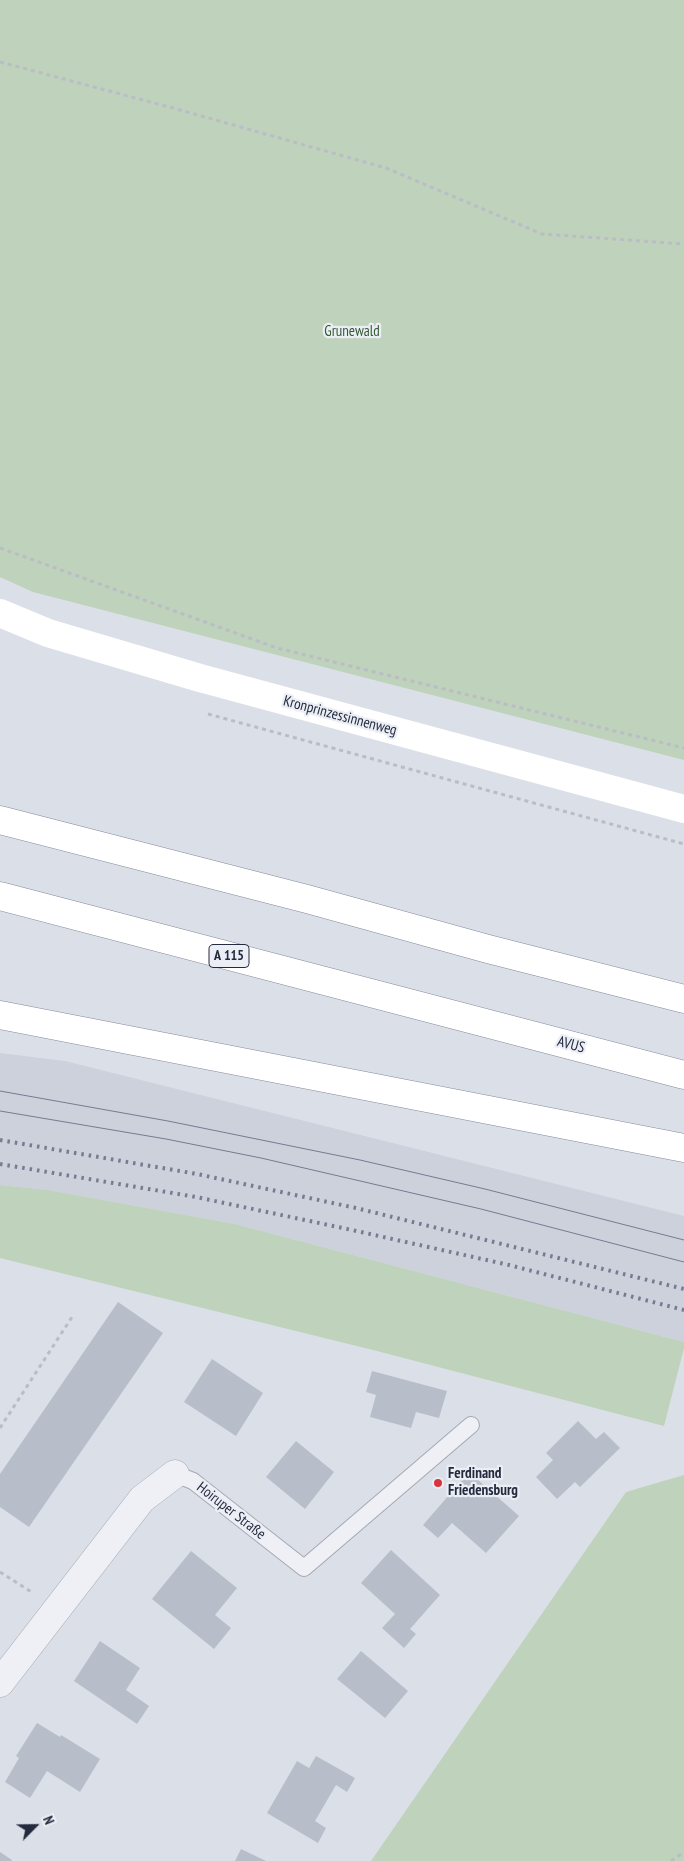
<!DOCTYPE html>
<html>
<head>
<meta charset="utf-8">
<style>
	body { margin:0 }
	#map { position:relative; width:684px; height:1861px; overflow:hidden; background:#dbdfe7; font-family:"PT Sans Narrow",sans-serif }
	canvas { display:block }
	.north { position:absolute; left:10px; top:1801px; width:50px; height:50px; -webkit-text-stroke:4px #ebeef5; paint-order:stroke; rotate:67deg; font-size:14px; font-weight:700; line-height:20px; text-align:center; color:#242b3e }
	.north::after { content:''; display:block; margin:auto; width:18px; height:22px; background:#242b3e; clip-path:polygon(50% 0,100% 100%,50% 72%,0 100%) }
</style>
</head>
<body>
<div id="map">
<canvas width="684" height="1861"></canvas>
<div class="north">N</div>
</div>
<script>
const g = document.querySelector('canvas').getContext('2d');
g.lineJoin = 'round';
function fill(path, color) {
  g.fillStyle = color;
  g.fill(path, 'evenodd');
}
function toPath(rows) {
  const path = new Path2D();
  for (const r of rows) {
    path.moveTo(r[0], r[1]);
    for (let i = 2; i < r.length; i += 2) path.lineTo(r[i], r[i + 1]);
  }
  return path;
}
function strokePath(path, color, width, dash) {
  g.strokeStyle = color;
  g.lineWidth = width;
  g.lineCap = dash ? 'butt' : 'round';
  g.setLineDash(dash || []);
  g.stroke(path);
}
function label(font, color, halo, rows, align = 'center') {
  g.font = font + ' "PT Sans Narrow",sans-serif';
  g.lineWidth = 4.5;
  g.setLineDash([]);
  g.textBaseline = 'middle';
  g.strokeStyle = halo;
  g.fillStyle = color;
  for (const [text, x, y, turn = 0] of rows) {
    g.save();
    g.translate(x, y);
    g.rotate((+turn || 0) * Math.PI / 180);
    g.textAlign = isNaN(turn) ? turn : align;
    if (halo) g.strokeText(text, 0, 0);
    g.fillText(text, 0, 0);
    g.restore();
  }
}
fill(toPath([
	[0,1053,65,1061,684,1216,684,1342,235,1224,48,1190,0,1185]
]), '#cdd1dc');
fill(toPath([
	[0,0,684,0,684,760,33,592,0,577],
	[0,1185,48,1190,235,1224,684,1342,684,1348,664,1426,377,1351,0,1258],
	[684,1475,684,1861,371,1861,626,1492]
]), '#bfd2bc');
fill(toPath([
	[118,1302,163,1333,29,1527,0,1507,0,1474],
	[212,1359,263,1393,236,1436,184,1402],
	[372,1371,447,1391,439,1418,416,1412,411,1428,370,1417,376,1395,366,1392],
	[578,1421,596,1439,604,1432,620,1448,580,1487,575,1482,557,1499,536,1477,553,1460,546,1453],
	[296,1441,334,1472,305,1509,266,1477],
	[469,1472,519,1516,486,1553,452,1523,438,1538,423,1525],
	[391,1550,440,1595,410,1629,416,1634,404,1648,382,1628,395,1614,361,1583],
	[191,1551,237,1588,215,1615,231,1628,214,1649,152,1599],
	[100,1641,140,1668,126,1690,149,1706,137,1724,74,1681],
	[361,1651,408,1691,385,1718,337,1679],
	[37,1723,60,1737,61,1735,100,1759,80,1792,47,1771,30,1798,5,1782,19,1758,16,1756],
	[316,1756,355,1778,347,1792,336,1785,315,1821,326,1828,318,1843,267,1813,297,1761,309,1768],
	[241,1849,266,1861,235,1861],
	[0,1852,12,1860,11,1861,0,1861]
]), '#b8bdca');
const lane = toPath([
	[175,1474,193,1481,304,1568,471,1425]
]);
const street = toPath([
	[0,1683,142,1499,175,1474]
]);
const highway = toPath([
	[0,820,307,899,488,949,684,999],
	[0,896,684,1075],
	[0,1015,684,1148]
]);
strokePath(lane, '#a4a9b4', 18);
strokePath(street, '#a4a9b4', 29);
strokePath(highway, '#828a9f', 29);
strokePath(toPath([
	[0,62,173,108,386,168,542,234,684,244],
	[0,548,277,648,684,748],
	[208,714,684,844],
	[0,1428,72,1317],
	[0,1572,33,1593],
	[671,1861,684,1852]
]), '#b9bdc5', 3, [4, 4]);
strokePath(lane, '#eef0f5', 16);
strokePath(street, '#eef0f5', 28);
strokePath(toPath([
	[0,613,48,633,200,678,684,809]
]), '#fff', 28);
strokePath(highway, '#fff', 28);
strokePath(toPath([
	[0,1091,168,1121,360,1160,485,1189,684,1240],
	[0,1111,166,1139,261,1158,481,1209,684,1262]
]), '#747c92', 1);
strokePath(toPath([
	[0,1140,197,1174,356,1208,684,1289],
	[0,1164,196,1197,352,1230,509,1265,684,1310]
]), '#747c92', 4, [2.5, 5]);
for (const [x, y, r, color] of [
	[438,1483,5,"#d7353d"]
]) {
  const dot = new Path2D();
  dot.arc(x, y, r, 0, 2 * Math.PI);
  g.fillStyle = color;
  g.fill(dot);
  strokePath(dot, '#ebeef5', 2);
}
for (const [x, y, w] of [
	[229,956,40]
]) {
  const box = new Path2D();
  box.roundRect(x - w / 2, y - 11.5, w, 23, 4);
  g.fillStyle = '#ebeef5';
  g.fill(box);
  strokePath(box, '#242b3e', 1);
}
label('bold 14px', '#242b3e', null, [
	["A 115",229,956]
]);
label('15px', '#345b31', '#ebeef5', [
	["Grunewald",352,332]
]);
label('15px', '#242b3e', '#ebeef5', [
	["Kronprinzessinnenweg",340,716,15],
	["AVUS",571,1045,15],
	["Hoiruper Straße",231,1511,38]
]);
label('bold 15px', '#242b3e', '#ebeef5', [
	["Ferdinand",448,1474],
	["Friedensburg",448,1491]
], 'left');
</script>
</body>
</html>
